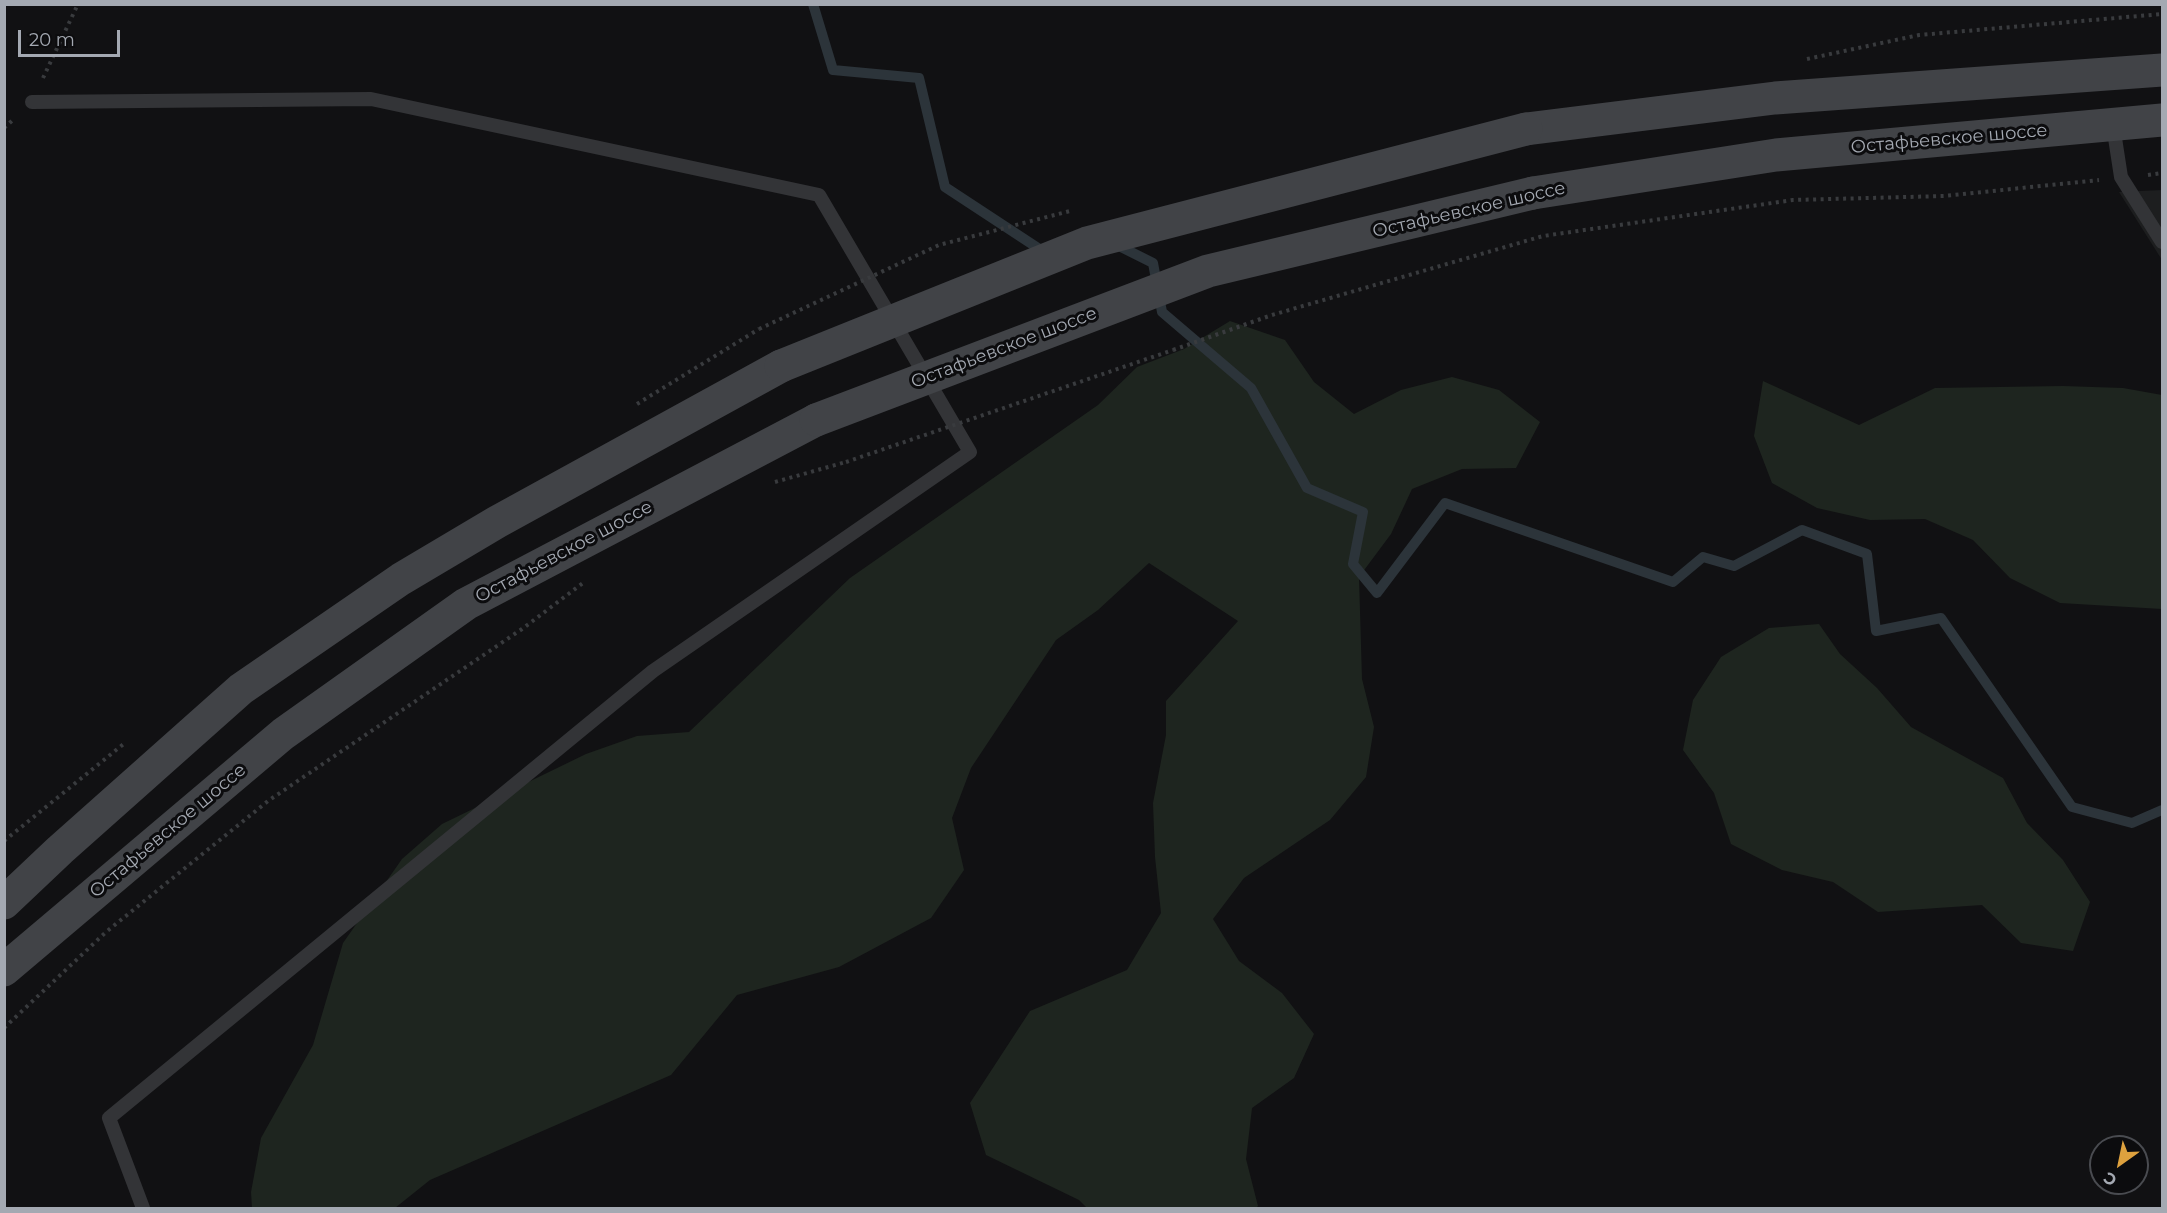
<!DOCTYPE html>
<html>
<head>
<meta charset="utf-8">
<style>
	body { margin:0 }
	#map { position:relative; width:2167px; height:1213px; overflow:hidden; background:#111113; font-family:Montserrat,sans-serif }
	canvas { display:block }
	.frame { position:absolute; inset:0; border:6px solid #a4a9b2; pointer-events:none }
	.north { position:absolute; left:2089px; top:1135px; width:60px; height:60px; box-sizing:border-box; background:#0c0c0e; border:2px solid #494b50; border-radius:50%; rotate:213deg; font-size:16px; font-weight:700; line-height:24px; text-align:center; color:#a4a9b2 }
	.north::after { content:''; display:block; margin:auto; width:21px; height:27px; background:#dea13e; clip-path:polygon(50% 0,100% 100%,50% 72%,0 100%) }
	.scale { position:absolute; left:18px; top:30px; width:102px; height:27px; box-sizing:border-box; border:3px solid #a4a9b2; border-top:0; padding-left:8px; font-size:18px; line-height:21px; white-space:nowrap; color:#a4a9b2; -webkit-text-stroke:4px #0c0c0e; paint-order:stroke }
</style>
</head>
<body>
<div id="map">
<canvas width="2167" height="1213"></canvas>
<div class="frame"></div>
<div class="north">С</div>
<div class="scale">20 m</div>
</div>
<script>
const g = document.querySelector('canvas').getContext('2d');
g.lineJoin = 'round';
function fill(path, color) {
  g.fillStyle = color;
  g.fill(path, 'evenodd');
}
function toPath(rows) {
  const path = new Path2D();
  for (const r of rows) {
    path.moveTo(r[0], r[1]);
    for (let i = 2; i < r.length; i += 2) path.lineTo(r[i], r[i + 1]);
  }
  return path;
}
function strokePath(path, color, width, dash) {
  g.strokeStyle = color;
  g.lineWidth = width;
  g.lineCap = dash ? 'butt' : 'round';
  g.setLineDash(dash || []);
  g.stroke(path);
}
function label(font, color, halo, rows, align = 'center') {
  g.font = font + ' Montserrat,sans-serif';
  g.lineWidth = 6;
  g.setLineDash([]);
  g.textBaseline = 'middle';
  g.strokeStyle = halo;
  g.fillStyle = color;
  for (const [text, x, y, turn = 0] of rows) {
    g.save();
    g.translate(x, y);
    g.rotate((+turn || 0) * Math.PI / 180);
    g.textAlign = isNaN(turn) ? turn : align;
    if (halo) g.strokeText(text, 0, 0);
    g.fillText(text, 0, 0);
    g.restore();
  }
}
fill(toPath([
	[2162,190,2162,260,2119,192]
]), '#1d1e1f');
fill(toPath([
	[1230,321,1285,340,1314,382,1354,414,1401,390,1452,377,1499,390,1540,422,1516,468,1462,469,1412,489,1391,534,1359,577,1362,679,1374,727,1366,777,1330,820,1244,878,1213,919,1239,961,1282,993,1314,1034,1294,1078,1252,1108,1246,1159,1258,1206,1256,1208,1087,1208,1079,1200,986,1155,970,1103,1030,1011,1127,970,1161,913,1155,857,1153,803,1166,735,1166,701,1238,621,1149,563,1098,610,1056,640,971,768,952,818,964,870,931,918,839,967,737,995,671,1075,430,1180,395,1208,252,1208,251,1192,261,1138,313,1045,343,943,402,859,442,824,586,754,637,736,689,732,850,578,1098,405,1137,367,1184,349],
	[1763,381,1859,425,1935,388,2063,386,2123,388,2162,395,2162,609,2060,603,2010,578,1973,540,1925,519,1870,520,1817,508,1772,483,1754,436],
	[1819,624,1840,654,1877,688,1911,727,2003,778,2027,823,2063,860,2090,902,2073,951,2021,943,1982,905,1878,912,1833,882,1782,870,1731,844,1714,793,1683,750,1693,700,1721,657,1769,628]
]), '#1e251f');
strokePath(toPath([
	[813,4,833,70,919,78,945,187,1047,254],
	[1115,244,1153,263,1162,312,1251,388,1307,488,1363,512,1353,564,1377,593,1445,503,1673,582,1703,557,1734,566,1802,530,1867,554,1876,631,1941,618,2072,807,2132,823,2162,810]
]), '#2c343a', 10);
strokePath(toPath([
	[1807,59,1919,35,2162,14],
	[43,78,78,4],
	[4,128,15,118],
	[2148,175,2162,173],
	[1173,350,1272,315,1543,236,1793,200,1944,196,2099,180],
	[637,404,759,329],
	[775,482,846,462],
	[4,841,126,742],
	[4,1028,106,932,268,801,522,629,583,583]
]), '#393b3e', 4, [3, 4.5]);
strokePath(toPath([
	[32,102,371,99,819,195,970,452,653,671,109,1118,143,1208],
	[2113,125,2121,177,2162,242]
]), '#333437', 14);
strokePath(toPath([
	[1526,129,1775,98,2162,70],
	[1533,193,1776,155,2162,120],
	[4,903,60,850,241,689,401,579,497,522,781,366],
	[4,970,283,734,466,604,816,420]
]), '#414347', 33);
strokePath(toPath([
	[759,329,939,245,1070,211],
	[846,462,1173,350]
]), '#393b3e', 4, [3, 4.5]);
strokePath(toPath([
	[781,366,1087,243,1526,129],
	[816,420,1208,271,1533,193]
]), '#414347', 33);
label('18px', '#a4a9b2', '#0c0c0e', [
	["Остафьевское шоссе",1949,139,-5],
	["Остафьевское шоссе",1469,210,-13],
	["Остафьевское шоссе",1004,348,-21],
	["Остафьевское шоссе",564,552,-28],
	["Остафьевское шоссе",168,831,-40]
]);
</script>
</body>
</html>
